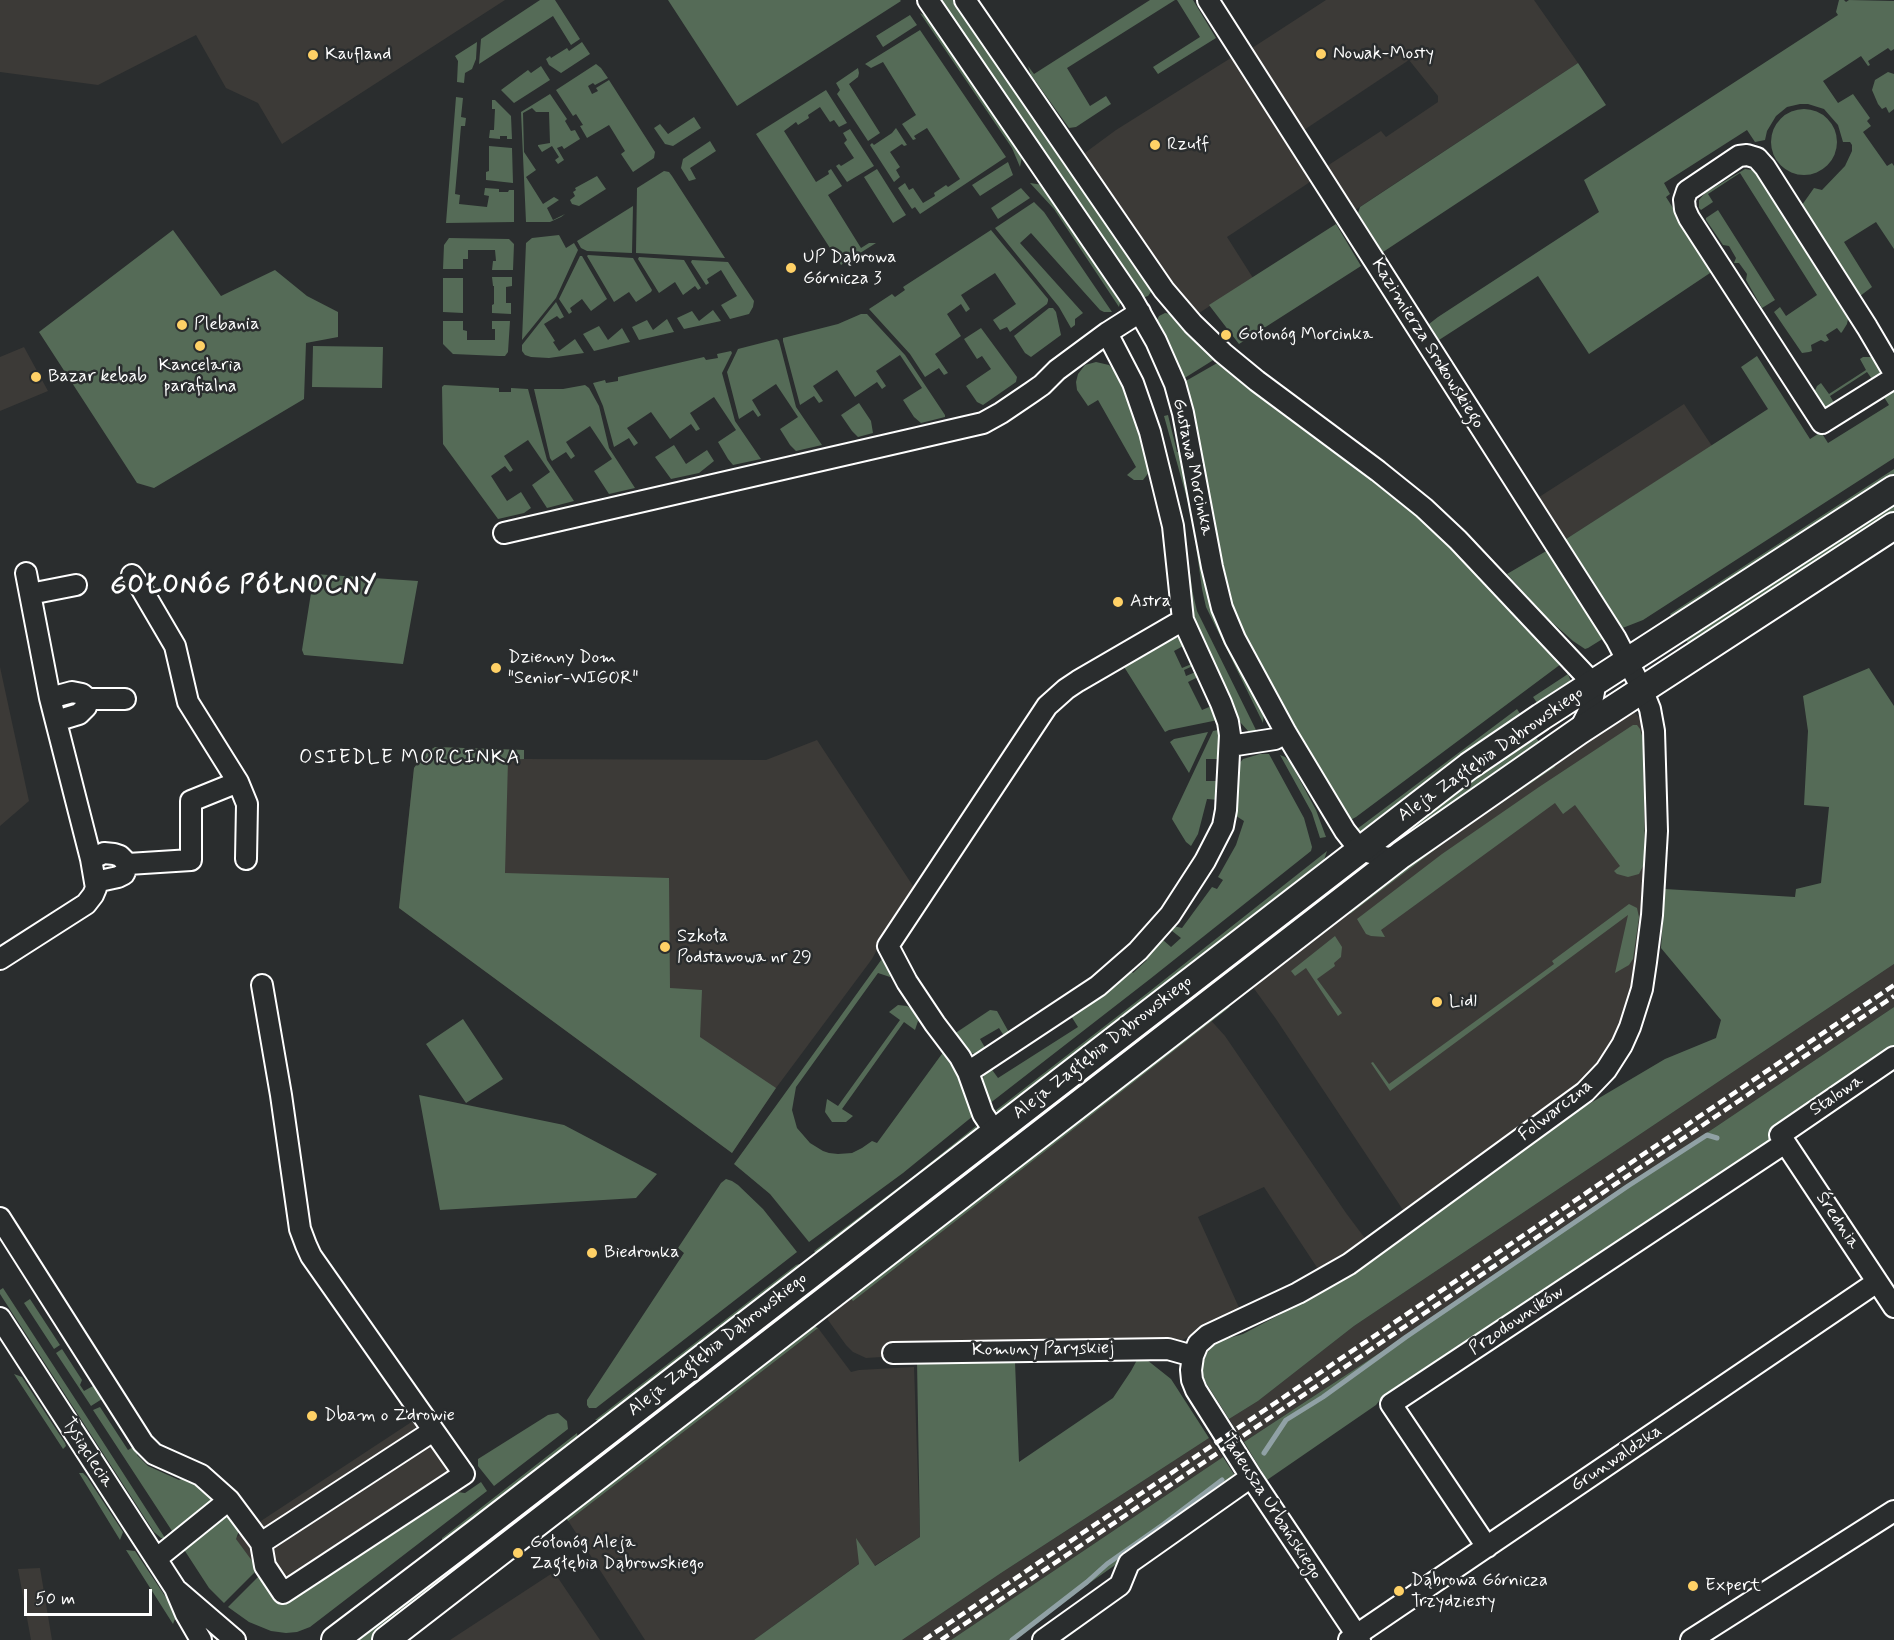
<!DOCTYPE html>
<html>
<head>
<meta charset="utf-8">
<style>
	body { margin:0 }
	#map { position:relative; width:1894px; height:1640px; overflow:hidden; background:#2a2d2e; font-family:Mynerve,sans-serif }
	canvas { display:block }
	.scale { position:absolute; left:24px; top:1589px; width:128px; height:27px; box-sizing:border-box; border:3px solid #fff; border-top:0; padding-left:8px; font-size:18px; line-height:21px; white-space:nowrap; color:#fff; -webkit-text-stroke:4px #2a2d2e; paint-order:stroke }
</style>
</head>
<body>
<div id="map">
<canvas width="1894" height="1640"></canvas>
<div class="scale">50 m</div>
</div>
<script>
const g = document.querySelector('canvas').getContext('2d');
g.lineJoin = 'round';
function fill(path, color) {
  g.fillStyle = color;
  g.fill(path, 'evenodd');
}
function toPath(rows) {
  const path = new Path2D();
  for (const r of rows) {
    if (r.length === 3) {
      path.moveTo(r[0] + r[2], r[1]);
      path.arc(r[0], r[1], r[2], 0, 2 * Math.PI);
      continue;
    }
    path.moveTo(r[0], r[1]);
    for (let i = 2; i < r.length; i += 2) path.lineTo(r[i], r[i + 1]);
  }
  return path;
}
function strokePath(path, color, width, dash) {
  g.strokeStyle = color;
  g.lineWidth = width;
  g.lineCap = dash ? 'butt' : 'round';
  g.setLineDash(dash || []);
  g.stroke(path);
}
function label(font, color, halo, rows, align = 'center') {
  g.font = font + ' Mynerve,sans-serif';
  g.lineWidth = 5;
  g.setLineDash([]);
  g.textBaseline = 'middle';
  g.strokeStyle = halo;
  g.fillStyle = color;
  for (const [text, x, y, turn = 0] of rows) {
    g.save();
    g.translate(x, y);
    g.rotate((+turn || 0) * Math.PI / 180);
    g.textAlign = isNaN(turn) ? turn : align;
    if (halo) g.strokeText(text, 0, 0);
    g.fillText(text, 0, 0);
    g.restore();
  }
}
fill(toPath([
	[0,0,505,0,282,144,258,103,226,88,196,35,98,85,0,72],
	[1326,0,1534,0,1578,63,1352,212,1324,168,1381,131,1386,137,1438,102,1438,96,1409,60,1301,132,1249,50],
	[1234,56,1313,180,1227,237,1253,278,1196,315,1177,292,1082,155,1116,130],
	[24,347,48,391,0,411,0,357],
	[1684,404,1712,446,1563,541,1536,499],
	[0,667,29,801,0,826],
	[1626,712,1635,713,1643,721,1645,727,1649,846,1635,995,1617,1043,1589,1078,1405,1213,1276,1019,1250,983,1390,874],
	[817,740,915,889,885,935,872,959,776,1088,732,1153,399,908,414,768,424,754,435,747,524,750,524,759,766,760],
	[1894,964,1894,1007,1387,1348,1244,1442,1229,1419,1258,1401,1354,1326],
	[1207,1016,1225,1036,1346,1213,1367,1241,1320,1272,1264,1187,1198,1217,1241,1312,1180,1341,908,1346,882,1357,866,1358,853,1352,846,1345,828,1320,829,1310],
	[815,1326,818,1328,851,1372,859,1370,914,1367,920,1537,874,1566,857,1540,860,1563,754,1640,645,1640,567,1519],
	[413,1421,462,1493,284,1612,235,1538],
	[1209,1438,1223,1457,951,1640,902,1640,1001,1573],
	[40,1568,52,1640,31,1640,18,1569],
	[554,1572,600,1640,450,1640]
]), '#3c3a37');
fill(toPath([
	[540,0,555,0,580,39,571,45,553,16,479,64,481,39],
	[668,0,900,0,901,1,737,106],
	[939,0,954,0,1150,286,1151,292,1148,296,1145,297,1140,294],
	[1150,0,1175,0,1067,68,1090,106,1106,96,1111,104,1076,127,1069,128,1031,75,1028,66,1034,74],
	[1177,0,1193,0,1216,38,1158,74,1153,67,1200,37],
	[1839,0,1844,0,1846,2,1849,0,1894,1,1894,49,1891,51,1888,48,1868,61,1870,65,1868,66,1861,56,1823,81,1838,103,1853,94,1870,118,1867,121,1871,126,1863,132,1887,166,1892,163,1894,166,1894,249,1876,222,1844,242,1872,287,1856,299,1800,213,1802,205,1814,188,1822,190,1845,166,1852,151,1852,145,1850,142,1843,142,1838,125,1824,109,1808,104,1800,104,1787,107,1776,116,1767,131,1765,140,1755,142,1747,130,1664,183,1670,194,1666,197,1713,271,1589,354,1538,276,1439,340,1429,324,1438,317,1599,212,1584,180,1838,15,1836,12],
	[920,13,929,18,1021,151,1022,157,1020,167,1012,148],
	[910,15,917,25,883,47,876,36],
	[920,30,1006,157,920,214,915,207,912,209,898,188,905,183,909,190,913,188,923,203,935,196,934,193,946,185,948,187,960,179,927,128,914,136,916,139,913,140,902,124,916,115,883,62,871,68,865,64],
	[477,42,476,59,472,69,465,73,464,83,457,82,458,61,455,56],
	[582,42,590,54,561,73,549,65,546,59,550,56,551,58,567,48,569,51],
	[1578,63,1606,105,1383,252,1358,213,1360,207],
	[596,64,601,68,608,78,595,85,593,83,588,86,592,94,598,91,596,88,609,80,655,152,654,158,633,172,621,154,625,151,609,125,587,138,580,126,583,125,576,114,573,116,556,90],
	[541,66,550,80,514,103,501,90,528,70,531,73],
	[858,68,859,73,858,77,849,84,880,133,868,141,837,94,840,90,836,83],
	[1888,72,1894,74,1894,109,1889,113,1886,107,1882,109,1878,104,1872,90,1875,80],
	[826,90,847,123,839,127,834,120,830,122,820,107,808,115,809,118,798,125,796,122,784,131,816,182,829,174,828,171,831,169,842,186,828,195,861,248,869,243,876,243,841,265,756,134],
	[550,94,567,119,565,121,571,131,575,130,580,139,564,149,562,146,557,148,564,160,558,164,555,160,559,157,552,146,542,152,538,146,538,145,550,143,549,112,536,112,532,108,523,113,524,152,536,170,526,177,543,204,554,197,559,200,547,208,553,220,565,214,561,217,550,222,526,222,521,112],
	[456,97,463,98,461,117,466,118,465,126,461,126,455,194,460,195,459,204,487,207,489,196,484,195,485,188,499,189,499,192,508,192,509,190,514,190,514,222,446,223],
	[492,100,495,100,511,116,512,139,507,139,507,136,500,136,500,139,489,138,490,130,494,130,495,109,492,109],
	[1804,142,33],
	[694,117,701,128,673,146,665,144,654,128,660,124,668,134],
	[896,128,907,145,904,146,902,144,890,152,900,167,896,170,900,177,894,182,870,145,872,143,874,145,892,133],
	[850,129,874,166,847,182,836,166,839,164,841,166,854,158,844,143,847,140,843,133],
	[710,141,716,151,690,168,696,179,689,181,681,168,683,159],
	[489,146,512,148,513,183,486,180,486,172,489,171],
	[1008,162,1013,175,980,196,972,185],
	[877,169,906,215,893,223,864,177],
	[1745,169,1752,170,1758,176,1848,319,1847,324,1842,332,1841,333,1837,328,1826,335,1829,340,1825,342,1821,340,1811,345,1812,351,1809,352,1802,353,1774,312,1780,307,1786,316,1817,295,1740,173,1708,194,1713,202,1701,210,1699,208,1699,200,1705,193],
	[664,171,669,172,672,176,725,258,636,253,637,188],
	[597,176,606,189,579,206,572,204,570,200,575,196,573,192,576,190,575,188],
	[1030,183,1043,185,1121,299,1119,307,1054,209],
	[1021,188,1030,198,998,219,991,208],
	[1034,202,1044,212,1112,312,1104,312,1100,310,1031,233,1020,243,1083,313,1075,319,1075,325,1071,328,1059,307,995,228],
	[633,206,632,253,587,251,581,248,577,241],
	[1718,210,1775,300,1762,308,1746,280,1747,274,1739,263,1734,263,1736,258,1729,246,1723,245,1706,220,1706,218],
	[1336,224,1361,266,1239,344,1209,305],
	[173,230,221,296,275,270,307,296,338,312,338,337,306,343,304,399,154,488,137,483,39,332],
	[991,230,1048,299,1048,301,1047,304,1010,332,1007,327,1000,330,993,320,1016,304,995,273,961,295,970,309,966,312,961,304,947,314,961,336,935,354,948,373,944,375,939,368,925,377,910,354,869,309,892,294,895,297,905,290,903,287],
	[559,235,566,248,574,243,578,250,556,298,522,340,526,243,532,238],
	[449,238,509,239,514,244,513,270,492,270,493,261,496,261,495,250,468,250,468,259,463,259,463,269,443,269,444,245],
	[588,255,633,258,652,290,651,292,636,302,629,292,614,302,587,256],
	[580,256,582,256,607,299,591,311,582,299,570,308,572,312,569,314,559,299],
	[639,257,684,260,701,288,698,290,695,286,683,295,675,282,659,293,638,259],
	[692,260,728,262,754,301,753,307,749,314,730,319,721,305,737,296,721,270,707,279,709,283,706,285,691,262],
	[492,277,512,277,512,286,506,287,506,303,511,303,511,314,492,313,492,305,494,304,494,286,493,286],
	[443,278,463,278,463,313,443,312],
	[556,302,564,317,560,319,557,316,544,324,555,341,553,342,559,351,575,339,584,353,549,358,531,357,525,355,522,351,522,345],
	[1049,308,1053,308,1056,312,1061,335,1031,357,1025,353,1014,336],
	[713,310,721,321,684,329,677,318,692,311,699,321],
	[1165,313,1171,314,1215,359,1183,379,1156,322,1159,316],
	[861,314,867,314,905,355,945,415,945,417,921,423,914,417,903,400,922,388,900,355,876,371,886,386,882,389,877,382,855,397,837,370,813,386,823,401,819,403,814,396,800,405,783,341,783,338,838,324],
	[667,319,674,332,639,340,632,327,647,320,653,330],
	[443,321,463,321,463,330,467,331,467,340,495,340,495,329,492,329,492,321,510,321,508,352,505,356,499,356,453,354,443,344],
	[599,326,608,340,622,328,630,342,594,351,583,334],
	[981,328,1017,377,1016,382,983,405,977,402,966,386,991,369,982,356,977,359,964,339],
	[777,339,779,341,796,407,822,445,796,451,790,445,780,429,798,417,776,384,752,400,761,415,758,417,753,410,739,419,727,372,738,349],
	[313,346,383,347,382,388,312,387],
	[731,351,732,353,722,373,735,421,761,459,733,465,728,459,718,442,736,430,714,397,690,413,700,429,696,431,691,424,670,439,651,412,627,428,638,443,634,446,629,438,614,447,603,406,593,383,605,380,606,383,618,381,618,377,704,357,706,360,718,358,717,354],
	[1757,356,1810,439,1821,432,1828,443,1889,405,1882,394,1894,392,1894,458,1643,620,1620,629,1563,541,1768,409,1741,367],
	[1863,357,1871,357,1878,362,1881,370,1878,378,1874,382,1867,372,1830,396,1836,406,1829,409,1821,407,1815,398,1814,393,1817,386,1821,383,1829,394,1866,370,1860,359],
	[1096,362,1109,365,1115,371,1128,396,1140,431,1150,471,1143,480,1134,480,1127,475,1136,467,1098,400,1088,406,1077,390,1076,382,1078,374,1085,365],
	[1219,362,1253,389,1407,506,1451,546,1561,664,1356,817,1345,823,1247,640,1229,598,1196,425,1184,382],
	[444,385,499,388,499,392,511,392,511,388,528,389,547,460,574,501,547,508,532,485,550,472,528,440,504,456,513,470,510,472,505,466,491,476,507,501,521,492,531,508,524,513,498,519,443,444,442,387],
	[585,385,589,388,599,406,609,448,635,488,609,494,594,471,612,459,590,426,566,442,575,456,571,459,566,452,552,461,550,458,534,389,563,389],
	[859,403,871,421,873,433,858,437,852,431,841,415],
	[1168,415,1177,452,1182,451,1264,713,1263,723,1206,607,1202,589,1192,517,1164,416],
	[674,445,686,464,707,450,714,461,699,473,671,479,655,457],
	[1894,469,1894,479,1674,621,1670,614],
	[1894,499,1894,516,1691,648,1683,635],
	[1183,526,1193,594,1197,611,1257,732,1249,732,1240,722,1203,644,1189,609],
	[1548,550,1604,638,1588,648,1585,649,1573,641,1545,616,1507,574],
	[314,574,418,581,403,664,304,655,302,650],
	[1173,636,1182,640,1185,645,1174,651,1182,668,1194,663,1195,665,1184,670,1186,676,1198,671,1200,676,1188,682,1202,710,1214,705,1218,720,1169,730,1165,732,1121,662],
	[1869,668,1894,706,1894,964,1354,1326,1258,1401,1229,1419,1203,1378,1203,1364,1206,1355,1211,1347,1219,1341,1243,1334,1281,1314,1346,1275,1540,1133,1665,1059,1716,1038,1721,1020,1661,948,1665,889,1795,897,1796,889,1821,883,1829,807,1804,805,1808,731,1803,696],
	[1568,674,1572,684,1540,707,1533,697],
	[1517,709,1523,718,1360,835,1353,832],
	[1633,725,1637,725,1640,729,1643,739,1645,862,1639,874,1628,877,1617,874,1614,871,1620,866,1575,805,1563,814,1555,803,1381,930,1385,937,1371,936,1366,934,1357,919,1442,854,1539,787],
	[1218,730,1219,759,1206,759,1206,781,1219,781,1219,800,1207,799,1198,834,1191,846,1186,842,1178,829,1172,819,1173,816,1213,731],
	[1208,732,1189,773,1170,742,1174,739],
	[1532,732,1542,746,1392,849,1377,846],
	[435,747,524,750,524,759,508,760,505,873,669,878,670,988,702,990,700,1037,776,1088,732,1153,399,908,414,768,424,754],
	[1260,754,1269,754,1304,818,1312,847,1311,851,1150,979,989,1104,982,1082,985,1071,990,1067,998,1078,1078,1027,1071,1016,1095,1000,1130,970,1133,973,1147,960,1143,955,1146,951,1151,954,1163,940,1171,947,1181,938,1167,927,1169,925,1182,928,1212,887,1217,889,1223,880,1218,877,1236,845,1244,821,1233,814,1237,766,1243,759],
	[1280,755,1285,757,1290,762,1316,810,1326,837,1320,838,1312,813],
	[1551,760,1555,767,1457,833,1350,914,1355,901],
	[1327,851,1322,866,1002,1112,995,1111,1150,991],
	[1364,857,1375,863,1171,1019,1168,1017,1167,1015],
	[1629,904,1637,908,1639,917,1633,959,1629,965,1615,973,1628,915,1390,1091,1371,1063,1373,1062,1389,1084,1554,964,1552,961],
	[1335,936,1342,947,1341,957,1334,963,1335,966,1317,979,1342,1013,1338,1016,1306,968,1295,976,1291,971],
	[884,956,891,971,890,977,878,973,796,1087,792,1110,797,1128,810,1143,823,1151,829,1153,838,1154,852,1153,862,1148,872,1141,877,1143,944,1051,955,1064,973,1116,903,1173,809,1242,770,1194,734,1164],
	[1222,1004,1230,1007,853,1301,848,1295],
	[898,1005,907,1006,915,1011,918,1021,915,1030,904,1022,842,1109,853,1116,846,1122,832,1122,825,1112,827,1099,838,1106,900,1020,889,1012],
	[1894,1007,1894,1046,1827,1098,1773,1130,1769,1150,1404,1388,1384,1395,1376,1405,1267,1480,1244,1442,1387,1348],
	[990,1010,997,1011,1011,1036,1006,1039,999,1028,980,1039,987,1051,978,1055,968,1052,954,1034],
	[463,1019,503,1079,466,1103,426,1044],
	[1152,1024,1155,1030,838,1281,829,1270],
	[419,1095,564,1125,657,1174,636,1198,440,1210],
	[976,1126,976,1131,819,1257,814,1251,915,1175],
	[726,1179,732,1181,738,1185,763,1209,797,1252,596,1408,589,1408,587,1405,587,1400,684,1253,678,1248,721,1183],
	[799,1264,803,1269,605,1420,595,1420,796,1265],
	[813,1282,822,1294,623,1443,619,1443,614,1440],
	[3,1288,85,1414,165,1538,161,1538,154,1532,0,1294,0,1290],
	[30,1299,60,1345,54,1349,24,1303],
	[812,1326,818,1328,568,1521,566,1517],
	[62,1349,82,1380,80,1385,84,1391,93,1386,102,1399,91,1406,56,1353],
	[1012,1358,1015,1362,1019,1462,1113,1398,1131,1371,1137,1360,1147,1360,1171,1379,1209,1438,1001,1573,902,1640,754,1640,859,1564,856,1538,875,1566,920,1537,917,1360],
	[14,1374,22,1377,65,1443,66,1446,63,1449],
	[100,1407,128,1450,138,1444,137,1455,148,1466,179,1480,188,1476,211,1496,211,1504,174,1534,93,1410],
	[558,1413,567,1421,568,1429,494,1486,478,1466,478,1459,548,1415],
	[577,1433,578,1439,445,1546,442,1542,442,1538],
	[1223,1457,1237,1479,1084,1587,1014,1640,951,1640],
	[588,1460,591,1465,464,1571,455,1559],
	[79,1473,83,1473,87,1477,123,1532,120,1540],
	[481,1482,487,1491,310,1627,297,1632,286,1633,271,1631,249,1622,228,1607,261,1574,282,1605,450,1493,456,1492,465,1493],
	[224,1516,229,1516,240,1528,236,1539,258,1569,224,1603,209,1588,183,1548],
	[126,1550,135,1551,177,1614,173,1624],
	[440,1571,449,1583,372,1640,349,1640]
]), '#556b57');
strokePath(toPath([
	[1264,1453,1286,1420,1323,1397,1406,1337,1628,1186,1707,1135,1717,1138],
	[1012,1640,1087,1582,1107,1564,1164,1524,1222,1480]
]), '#90a1a5', 5);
const minor = toPath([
	[928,0,1132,299,1156,341,1175,384,1183,413,1212,567,1222,608,1235,639,1286,733,1345,831,1360,850,1388,858,1401,855],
	[965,0,1164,290,1193,324,1223,353,1257,381,1378,471,1424,508,1458,540,1587,677,1593,683,1594,692,1591,707,1579,731],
	[1208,0,1616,639,1642,689,1650,709,1654,731,1657,831,1652,915,1646,962,1642,989,1630,1027,1622,1045,1606,1070,1585,1092,1349,1264,1298,1293,1208,1335,1198,1344,1193,1356,1191,1370,1192,1380,1196,1390,1251,1477,1360,1640],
	[1894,373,1867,327,1765,167,1757,158,1747,155,1739,156,1687,191,1684,200,1685,209,1689,218,1822,423,1894,378],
	[504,533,983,423,1001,413,1032,392,1042,385,1057,370,1107,333,1140,312],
	[132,575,141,588,175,646,188,702,238,782,247,804,246,859],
	[30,594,76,585],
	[50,698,72,692,82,694,88,699],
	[56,721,79,714,86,707,88,699,125,699],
	[1230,746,1275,739,1286,733],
	[91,859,104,853,114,854,120,856,128,864],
	[95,882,118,877,124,874,128,864,191,860,191,801,238,782],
	[0,959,86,904,93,895,96,888,91,859,50,698,26,573],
	[1894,1057,1780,1135,1894,1307],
	[968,1072,1098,986,1138,951,1170,915,1205,861,1223,826,1226,810,1230,735,1228,722,1221,703,1183,620,1173,526,1150,432,1133,383,1107,333],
	[995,1132,983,1114,968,1072,960,1057,935,1024,907,982,888,946,1047,706,1066,689,1078,681,1183,620],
	[0,1218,143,1443,154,1454,201,1475,229,1500,261,1543,265,1566,283,1593,464,1474,311,1256,306,1245,300,1229,281,1095,262,985],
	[0,1318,175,1588,186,1614,201,1640],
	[893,1353,1168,1349,1193,1356],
	[261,1543,433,1431],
	[1487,1547,1391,1404,1785,1143],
	[156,1559,229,1500],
	[178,1591,235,1640],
	[1043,1640,1120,1585,1129,1563,1251,1477],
	[1349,1640,1877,1282],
	[1691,1640,1894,1511]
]);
const tertiary = toPath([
	[335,1640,480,1530,1469,766,1541,717,1894,489],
	[386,1640,1401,855,1579,731,1894,526]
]);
strokePath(minor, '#fff', 24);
strokePath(tertiary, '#fff', 30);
strokePath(minor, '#2a2d2e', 20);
strokePath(tertiary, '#2a2d2e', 26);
strokePath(toPath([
	[924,1640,1894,985],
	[941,1640,1894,996]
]), '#fff', 4.5, [9, 4.5]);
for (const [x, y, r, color] of [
	[1321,54,6,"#ffd166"],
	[313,55,6,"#ffd166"],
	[1155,145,6,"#ffd166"],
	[791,268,6,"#ffd166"],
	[182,325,6,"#ffd166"],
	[1226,335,6,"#ffd166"],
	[200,346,6,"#ffd166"],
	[36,377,6,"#ffd166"],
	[1118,602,6,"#ffd166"],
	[496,668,6,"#ffd166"],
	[665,947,6,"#ffd166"],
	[1437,1002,6,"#ffd166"],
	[592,1253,6,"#ffd166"],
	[312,1416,6,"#ffd166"],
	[518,1553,6,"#ffd166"],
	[1693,1586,6,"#ffd166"],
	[1399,1591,6,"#ffd166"]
]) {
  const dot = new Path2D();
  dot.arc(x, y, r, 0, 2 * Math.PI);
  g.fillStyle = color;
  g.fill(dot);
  strokePath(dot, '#2a2d2e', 2);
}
label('18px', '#fff', '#2a2d2e', [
	["Nowak-Mosty",1333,54],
	["Kaufland",325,55],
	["Rzułf",1167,145],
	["UP Dąbrowa",803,258],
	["Górnicza 3",803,279],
	["Plebania",194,325],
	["Gołonóg Morcinka",1238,335],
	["Kancelaria",200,366,"center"],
	["parafialna",200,387,"center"],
	["Bazar kebab",48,377],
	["Astra",1130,602],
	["Dzienny Dom",508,658],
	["\"Senior-WIGOR\"",508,679],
	["Szkoła",677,937],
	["Podstawowa nr 29",677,958],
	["Lidl",1449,1002],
	["Biedronka",604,1253],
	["Dbam o Zdrowie",324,1416],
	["Gołonóg Aleja",530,1543],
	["Zagłębia Dąbrowskiego",530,1564],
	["Dąbrowa Górnicza",1411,1581],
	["Trzydziesty",1411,1602],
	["Expert",1705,1586]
], 'left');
label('18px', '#fff', '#2a2d2e', [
	["Kazimierza Srokowskiego",1427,344,58],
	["Gustawa Morcinka",1192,467,78],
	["Aleja Zagłębia Dąbrowskiego",1491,755,-35],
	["Aleja Zagłębia Dąbrowskiego",1103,1048,-38],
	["Stalowa",1837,1096,-34],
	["Folwarczna",1556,1111,-38],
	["Średnia",1837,1221,56],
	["Przodowników",1517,1321,-34],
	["Aleja Zagłębia Dąbrowskiego",718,1345,-38],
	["Komuny Paryskiej",1043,1350,-1],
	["Tysiąclecia",87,1453,57],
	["Grunwaldzka",1617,1459,-34],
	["Tadeusza Urbańskiego",1271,1507,57]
]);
g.letterSpacing = '1.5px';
label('20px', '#fff', '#2a2d2e', [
	["OSIEDLE MORCINKA",410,759]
]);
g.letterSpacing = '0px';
g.letterSpacing = '1.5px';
label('bold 24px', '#fff', '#2a2d2e', [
	["GOŁONÓG PÓŁNOCNY",244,587]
]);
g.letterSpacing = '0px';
</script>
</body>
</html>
